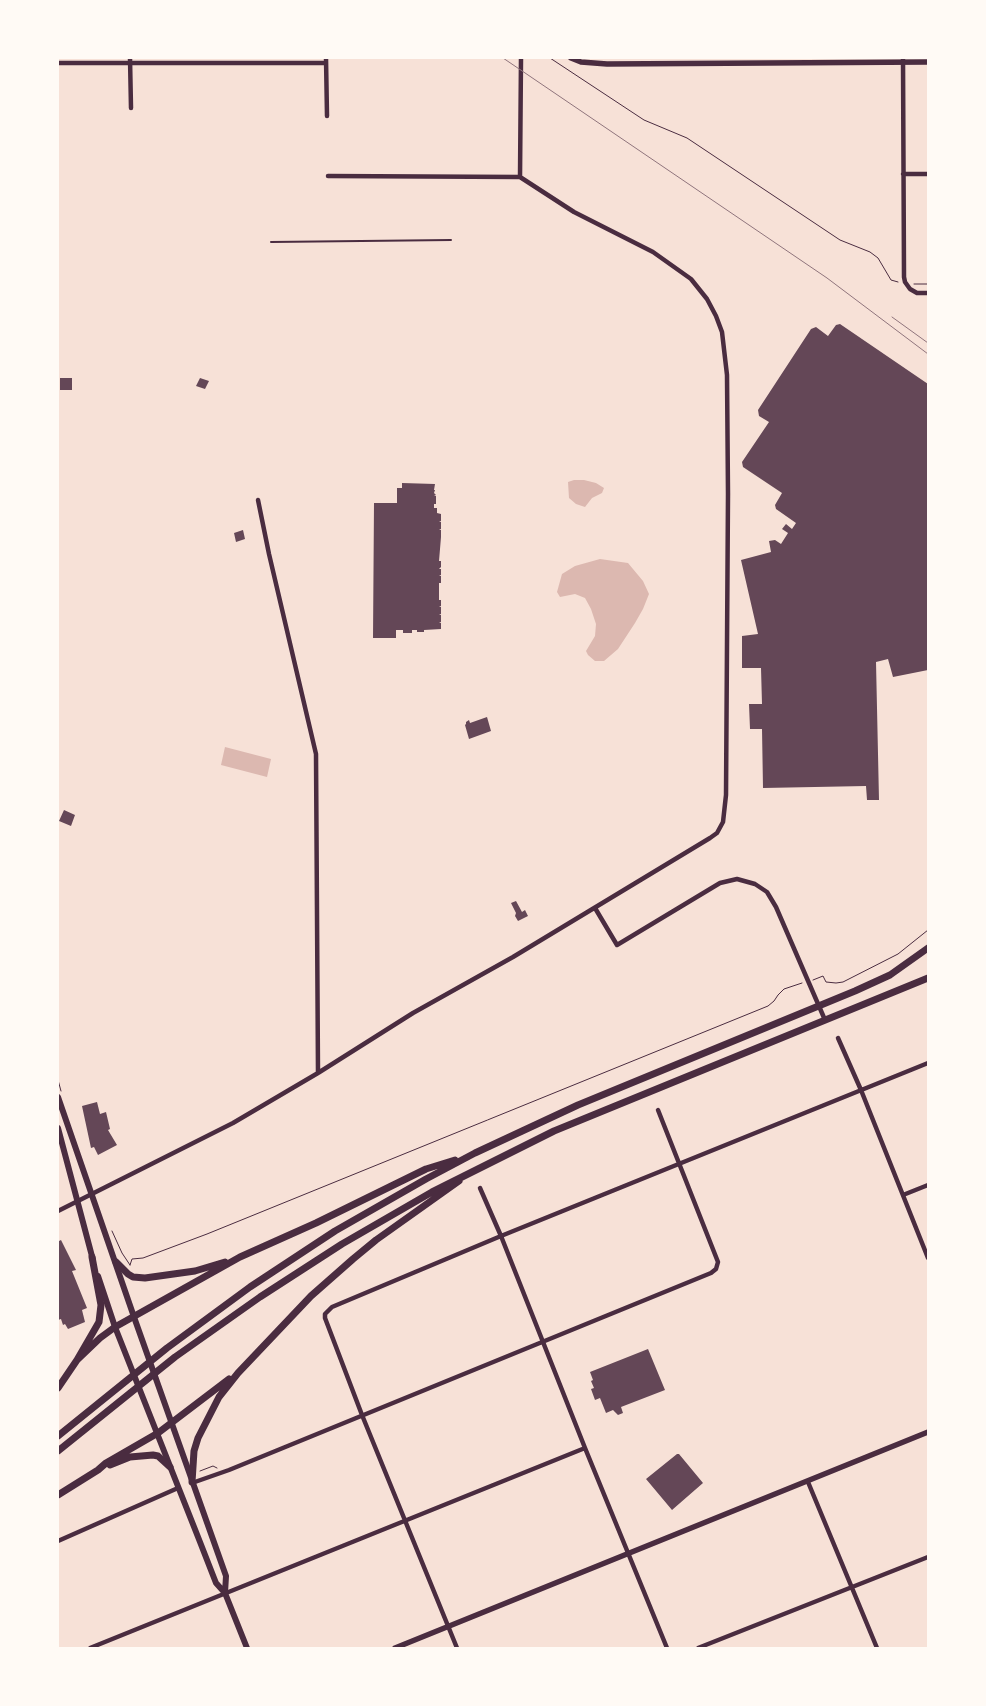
<!DOCTYPE html>
<html>
<head>
<meta charset="utf-8">
<style>
	body { margin:0 }
	#map { position:relative; width:986px; height:1706px; overflow:hidden; background:#f7e1d7; font-family:"PT Sans Narrow",sans-serif }
	canvas { display:block }
	.frame { position:absolute; inset:0; border:59px solid #fffaf5; pointer-events:none }
</style>
</head>
<body>
<div id="map">
<canvas width="986" height="1706"></canvas>
<div class="frame"></div>
</div>
<script>
const g = document.querySelector('canvas').getContext('2d');
g.lineJoin = 'round';
function fill(path, color) {
  g.fillStyle = color;
  g.fill(path, 'evenodd');
}
function toPath(rows) {
  const path = new Path2D();
  for (const r of rows) {
    path.moveTo(r[0], r[1]);
    for (let i = 2; i < r.length; i += 2) path.lineTo(r[i], r[i + 1]);
  }
  return path;
}
function strokePath(path, color, width, dash) {
  g.strokeStyle = color;
  g.lineWidth = width;
  g.lineCap = dash ? 'butt' : 'round';
  g.setLineDash(dash || []);
  g.stroke(path);
}
fill(toPath([
	[574,480,584,480,596,483,604,488,602,493,592,498,585,507,576,504,569,498,568,482],
	[600,559,628,563,643,581,649,594,643,609,635,623,618,649,604,661,595,661,588,655,586,651,595,636,596,624,591,609,585,598,575,594,560,597,557,592,562,574,575,566],
	[225,747,271,759,267,777,221,765]
]), '#dcb8b0');
fill(toPath([
	[840,324,928,384,928,670,893,677,888,659,876,662,879,800,867,800,866,786,763,788,762,729,750,729,749,704,762,704,761,668,742,668,742,636,758,634,741,560,771,552,769,541,775,540,781,544,788,533,782,529,786,524,792,529,796,523,776,509,775,505,782,493,743,467,742,462,769,422,759,416,758,410,811,329,816,327,828,336,836,325],
	[60,378,72,378,72,390,60,390],
	[200,378,209,381,205,389,196,386],
	[402,483,435,484,434,490,435,490,434,493,436,495,434,496,436,496,436,504,434,504,434,508,437,508,437,513,441,514,441,521,439,522,441,522,441,529,439,530,441,530,441,537,439,537,441,537,439,561,441,561,441,567,439,569,441,569,441,575,439,576,441,576,441,583,439,583,439,600,441,600,441,606,439,607,441,607,441,614,439,614,441,615,441,622,439,623,441,623,441,629,424,630,424,632,417,632,417,630,412,630,412,633,403,633,403,630,396,630,396,638,373,638,374,503,397,503,397,488,402,488],
	[243,530,245,539,236,542,234,533],
	[487,717,491,731,469,739,465,725,466,724,466,722,469,720,470,723],
	[64,810,75,815,71,826,59,821],
	[516,901,522,912,525,910,528,916,518,921,515,916,516,913,511,903],
	[97,1102,100,1114,106,1112,110,1129,108,1130,117,1145,98,1155,94,1147,91,1148,82,1106],
	[58,1237,59,1241,61,1240,76,1270,72,1271,87,1308,82,1310,85,1322,68,1329,65,1324,63,1325,61,1319,58,1320],
	[648,1349,665,1390,621,1407,623,1413,618,1415,613,1410,606,1413,600,1398,595,1400,591,1389,594,1388,591,1381,593,1380,590,1372],
	[677,1454,679,1454,703,1483,672,1510,646,1479]
]), '#644757');
strokePath(toPath([
	[550,58,644,120,687,138,840,240,870,252,878,258,891,280,898,282],
	[914,284,928,284],
	[813,980,823,976,826,982,836,983,843,982,898,954,928,930],
	[58,1080,61,1091],
	[112,1231,122,1253,130,1265],
	[130,1265,132,1259,143,1258,207,1234,768,1006,774,1001,778,995,784,989,802,983],
	[200,1471,213,1466,217,1468]
]), '#4a2c40', 1);
strokePath(toPath([
	[271,242,451,240]
]), '#4a2c40', 2);
strokePath(toPath([
	[130,58,131,108],
	[326,58,327,116],
	[903,58,904,277,905,282,910,289,917,293,928,293],
	[58,63,326,63],
	[903,174,928,174],
	[520,177,521,58],
	[258,500,269,554,316,754,318,1073],
	[595,908,617,945,720,883,737,879,755,884,767,892,776,907,825,1020],
	[838,1038,861,1090,928,1258],
	[480,1188,501,1236,585,1448,667,1648],
	[903,1195,928,1185],
	[58,1211,233,1123,318,1073,413,1013,513,957,710,838,717,833,723,822,726,795,728,494,727,375,722,332,716,316,707,299,691,279,653,252,574,212,520,177,328,176],
	[808,1482,877,1648],
	[192,1483,229,1470,711,1273,716,1269,718,1262,658,1110],
	[58,1541,178,1488],
	[90,1648,585,1448],
	[457,1648,362,1415,325,1318,325,1314,332,1307,501,1236,928,1063],
	[698,1648,928,1557]
]), '#4a2c40', 4.5);
strokePath(toPath([
	[571,58,581,62,607,64,928,62],
	[395,1648,928,1432]
]), '#4a2c40', 5.5);
strokePath(toPath([
	[58,1097,134,1317,226,1576,225,1593],
	[58,1128,93,1260],
	[98,1276,115,1327,200,1542,216,1583,225,1593,247,1648]
]), '#4a2c40', 6);
strokePath(toPath([
	[116,1262,128,1274,133,1277,145,1278,195,1271,225,1262],
	[77,1360,100,1338,115,1327,240,1257,316,1223,426,1169,455,1160],
	[58,1388,77,1360,99,1322,101,1305,92,1257],
	[58,1436,167,1348,250,1287,335,1231,426,1179,475,1153,578,1105,855,991,890,975,928,948],
	[58,1451,175,1357,260,1297,342,1244,432,1192,554,1131,928,978],
	[110,1465,130,1457,153,1455,158,1456,170,1467],
	[192,1482,194,1451,198,1438,219,1397,238,1373,311,1296,353,1259,376,1240,459,1181],
	[58,1495,98,1470,106,1463,158,1433,229,1379]
]), '#4a2c40', 7);
strokePath(toPath([
	[503,58,827,278,928,354],
	[892,317,928,343]
]), '#8f747c', 1);
</script>
</body>
</html>
